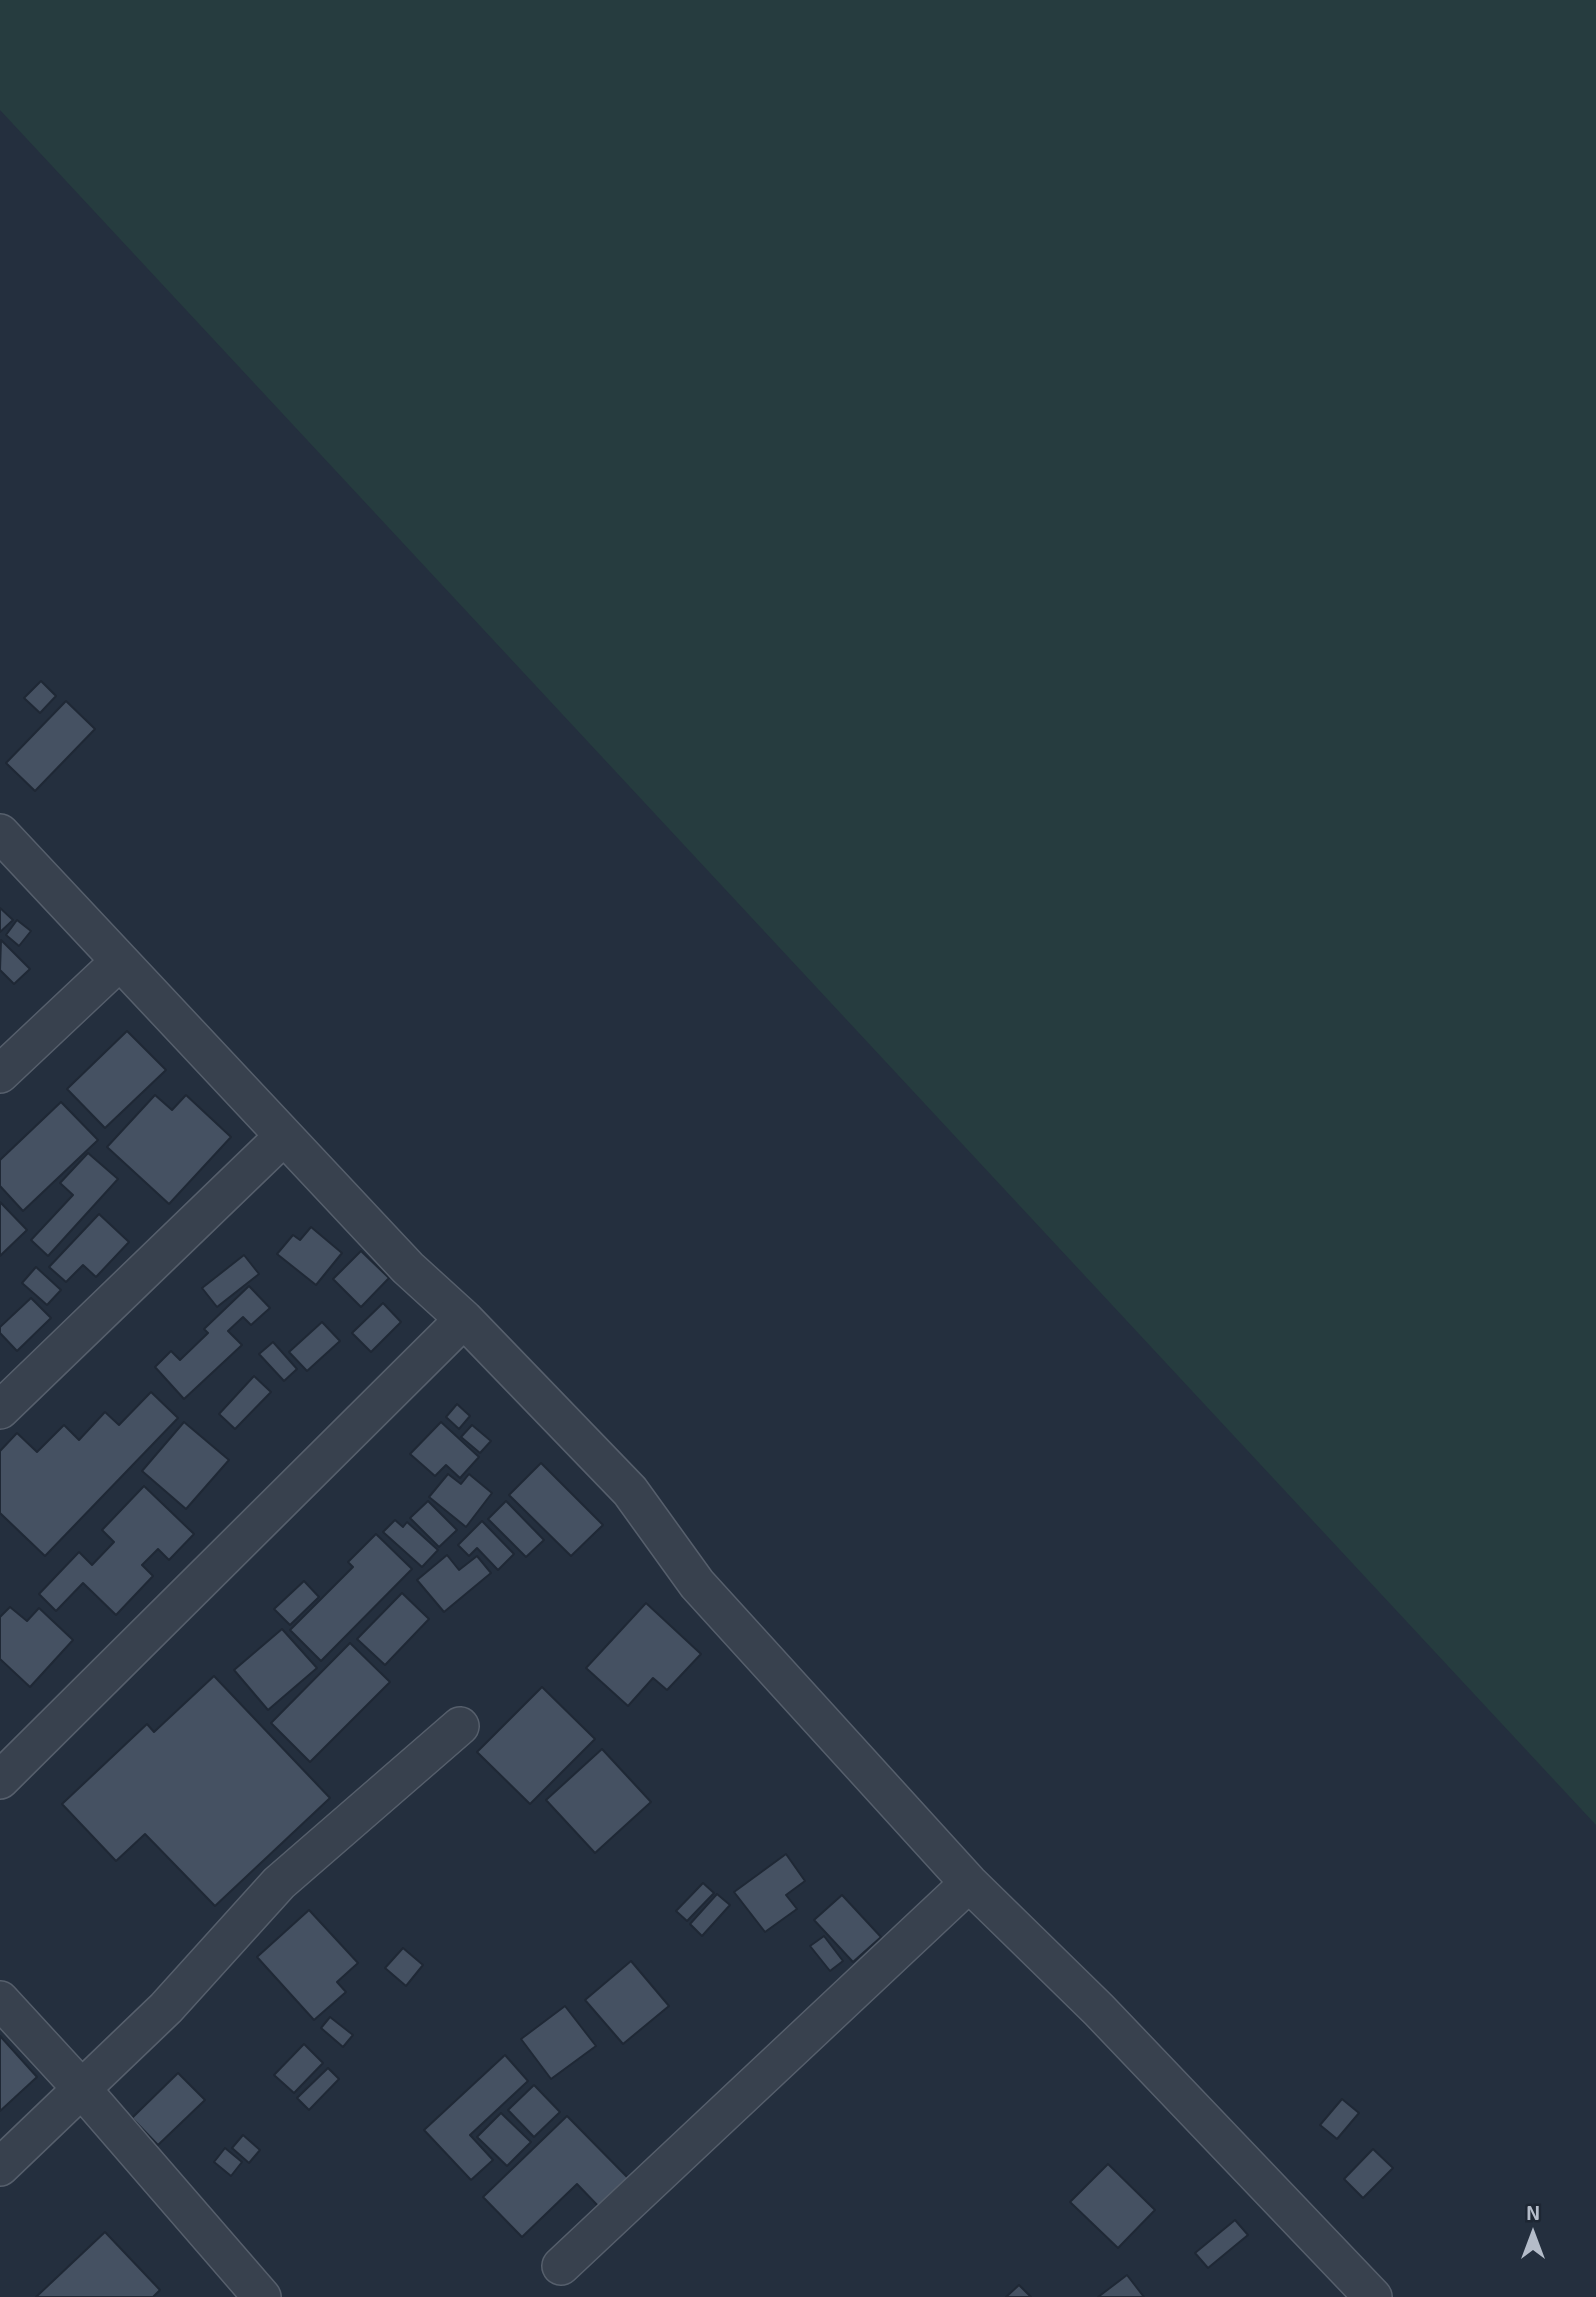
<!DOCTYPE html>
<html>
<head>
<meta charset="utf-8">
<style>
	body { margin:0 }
	#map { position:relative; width:1596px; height:2297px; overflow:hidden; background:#242f3e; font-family:"Exo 2",sans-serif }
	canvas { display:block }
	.north { position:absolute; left:1498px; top:2199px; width:70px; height:70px; -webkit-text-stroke:5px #1d2633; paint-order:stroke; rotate:0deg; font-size:19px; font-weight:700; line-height:28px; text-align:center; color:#b4bcc9 }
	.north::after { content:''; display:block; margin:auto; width:24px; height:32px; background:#b4bcc9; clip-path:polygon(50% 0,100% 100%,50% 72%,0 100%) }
</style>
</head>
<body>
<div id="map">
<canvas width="1596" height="2297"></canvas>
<div class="north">N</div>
</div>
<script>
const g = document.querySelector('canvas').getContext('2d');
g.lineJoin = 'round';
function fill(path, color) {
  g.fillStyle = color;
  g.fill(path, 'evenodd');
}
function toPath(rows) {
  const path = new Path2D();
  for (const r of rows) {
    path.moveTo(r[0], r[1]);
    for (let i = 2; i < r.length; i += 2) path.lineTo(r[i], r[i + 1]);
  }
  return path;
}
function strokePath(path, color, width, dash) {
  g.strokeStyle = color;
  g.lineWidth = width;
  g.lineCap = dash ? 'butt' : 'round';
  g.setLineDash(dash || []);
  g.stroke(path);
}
fill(toPath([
	[0,0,1596,0,1596,1825,0,110]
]), '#263c3f');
const building = toPath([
	[41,681,56,696,40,713,24,698,41,681],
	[66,701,95,729,35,791,6,763,66,701],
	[0,908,13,920,0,932,0,908],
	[17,920,31,931,19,946,6,935,17,920],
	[1,940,30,969,14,984,0,970,1,940],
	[127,1031,166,1070,105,1128,67,1089,127,1031],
	[155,1095,172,1110,186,1095,231,1137,169,1204,107,1147,155,1095],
	[61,1102,98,1140,23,1211,0,1186,0,1160,61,1102],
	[88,1153,118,1179,48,1256,31,1240,73,1195,60,1183,88,1153],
	[0,1202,27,1230,0,1256,0,1202],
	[99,1214,129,1242,96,1277,83,1265,66,1282,49,1267,99,1214],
	[311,1227,342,1253,316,1285,277,1254,293,1235,300,1240,311,1227],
	[361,1251,389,1278,361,1307,333,1279,361,1251],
	[244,1255,259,1274,217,1307,202,1288,244,1255],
	[36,1267,61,1290,47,1305,22,1283,36,1267],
	[249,1286,270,1308,251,1325,243,1317,228,1331,242,1345,184,1399,155,1367,171,1351,180,1360,208,1333,204,1329,249,1286],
	[31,1298,51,1318,17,1351,0,1333,0,1327,31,1298],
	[383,1303,401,1322,371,1352,352,1333,383,1303],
	[322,1322,340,1341,307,1371,289,1352,322,1322],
	[273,1342,297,1369,284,1381,259,1354,273,1342],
	[254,1376,271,1392,235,1429,219,1414,254,1376],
	[151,1392,178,1418,45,1556,0,1513,0,1451,17,1433,37,1452,64,1425,79,1440,105,1412,119,1425,151,1392],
	[457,1404,470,1416,459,1429,446,1417,457,1404],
	[184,1422,229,1460,186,1509,142,1471,184,1422],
	[441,1422,479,1457,460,1478,446,1465,435,1476,410,1454,441,1422],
	[472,1425,491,1441,480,1453,461,1437,472,1425],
	[541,1463,603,1525,571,1556,509,1495,541,1463],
	[448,1474,461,1484,469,1474,492,1493,466,1527,429,1497,448,1474],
	[144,1486,194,1534,169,1560,158,1549,142,1565,153,1576,116,1615,83,1583,56,1611,39,1594,79,1552,92,1565,114,1542,102,1530,144,1486],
	[428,1501,457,1530,439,1547,410,1518,428,1501],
	[506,1501,544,1540,526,1557,488,1519,506,1501],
	[395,1520,403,1527,407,1522,438,1550,422,1567,383,1532,395,1520],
	[482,1521,514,1554,498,1570,477,1548,469,1556,458,1545,482,1521],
	[376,1534,412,1569,321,1661,290,1630,353,1567,348,1562,376,1534],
	[447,1555,459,1570,477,1556,491,1573,444,1612,417,1580,447,1555],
	[304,1581,319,1597,290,1625,274,1609,304,1581],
	[402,1593,429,1619,385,1665,357,1639,402,1593],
	[646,1603,701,1654,667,1690,653,1678,628,1706,586,1668,646,1603],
	[10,1607,27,1621,39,1608,73,1640,30,1687,0,1659,0,1617,10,1607],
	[282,1629,317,1668,268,1710,234,1670,282,1629],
	[350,1643,390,1682,310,1762,271,1723,350,1643],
	[214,1676,330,1798,215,1906,145,1834,116,1861,62,1804,147,1724,154,1732,214,1676],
	[542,1687,595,1739,530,1804,477,1752,542,1687],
	[602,1749,651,1802,595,1853,546,1800,602,1749],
	[786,1854,805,1881,786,1895,797,1909,765,1932,734,1892,786,1854],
	[703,1883,714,1893,687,1921,676,1911,703,1883],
	[717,1894,730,1905,702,1936,690,1924,717,1894],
	[842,1895,881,1937,853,1962,814,1920,842,1895],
	[309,1910,358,1963,337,1982,346,1992,314,2020,257,1957,309,1910],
	[824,1936,843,1961,830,1971,810,1946,824,1936],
	[403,1948,423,1965,406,1986,385,1968,403,1948],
	[631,1961,669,2006,623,2044,585,2000,631,1961],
	[565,2006,596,2046,551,2079,521,2039,565,2006],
	[330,2017,353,2035,343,2047,321,2028,330,2017],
	[0,2036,37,2077,0,2111,0,2036],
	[304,2044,323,2063,294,2093,274,2075,304,2044],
	[505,2055,528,2081,470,2135,493,2160,471,2180,424,2130,505,2055],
	[328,2068,339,2079,309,2110,297,2098,328,2068],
	[178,2073,205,2100,158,2145,132,2118,178,2073],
	[534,2085,560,2112,534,2137,508,2110,534,2085],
	[1342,2099,1359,2113,1337,2139,1320,2125,1342,2099],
	[501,2113,531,2142,507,2166,477,2137,501,2113],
	[567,2116,630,2180,601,2209,577,2184,522,2237,483,2197,567,2116],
	[243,2135,260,2150,249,2163,232,2148,243,2135],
	[225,2148,242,2162,231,2176,214,2162,225,2148],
	[1373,2149,1393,2168,1363,2198,1344,2179,1373,2149],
	[1108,2164,1155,2210,1118,2248,1070,2202,1108,2164],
	[1235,2220,1248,2235,1208,2268,1195,2253,1235,2220],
	[105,2232,160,2290,153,2297,36,2297,105,2232],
	[1127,2275,1144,2297,1098,2297,1127,2275],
	[1019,2285,1031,2297,1006,2297,1019,2285]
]);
fill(building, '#455162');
strokePath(building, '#1f2835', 2);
const street = toPath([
	[0,833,408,1268,464,1319,630,1491,697,1584,969,1883,1099,2010,1373,2297],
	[0,1074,120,961],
	[0,1410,284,1136],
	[0,1780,464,1319],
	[0,2000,81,2088,262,2297],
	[0,2167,166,2008,279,1883,460,1726],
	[561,2266,969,1883]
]);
strokePath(street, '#565f6c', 40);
strokePath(street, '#38414e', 37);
</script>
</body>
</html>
